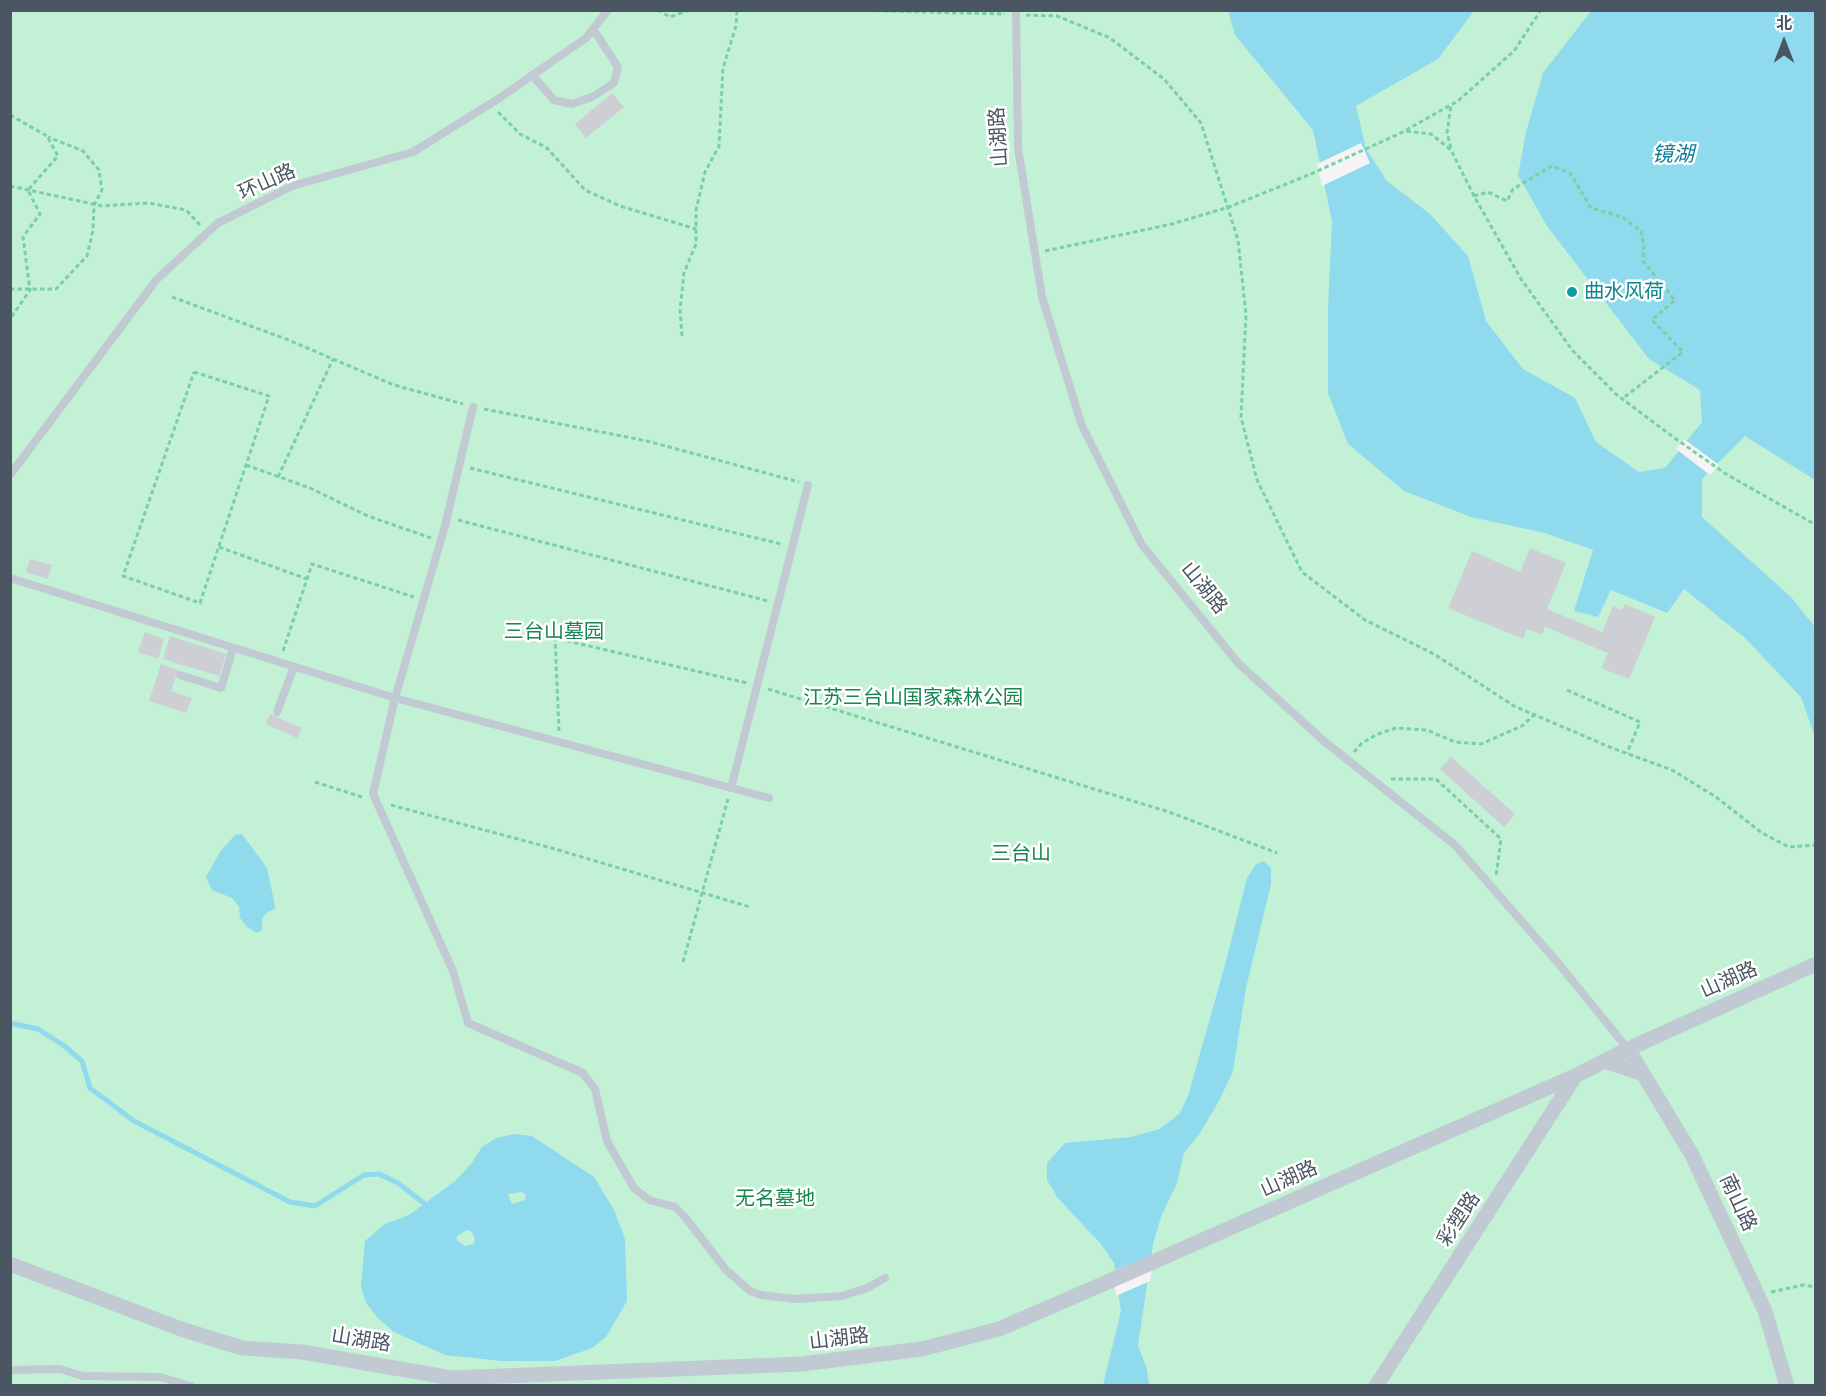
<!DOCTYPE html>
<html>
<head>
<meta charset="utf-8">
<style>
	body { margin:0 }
	#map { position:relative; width:1826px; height:1396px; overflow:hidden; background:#f5f3f3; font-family:Raleway,"Noto Sans SC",sans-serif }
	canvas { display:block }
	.frame { position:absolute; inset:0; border:12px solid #4a5661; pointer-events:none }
	.north { position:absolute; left:1754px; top:12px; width:60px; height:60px; -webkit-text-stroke:4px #fff; paint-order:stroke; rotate:0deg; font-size:16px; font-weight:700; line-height:24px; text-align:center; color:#4a5661 }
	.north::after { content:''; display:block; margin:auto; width:21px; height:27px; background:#4a5661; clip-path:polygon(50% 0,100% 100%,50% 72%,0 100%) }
</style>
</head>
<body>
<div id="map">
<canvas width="1826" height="1396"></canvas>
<div class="frame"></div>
<div class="north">北</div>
</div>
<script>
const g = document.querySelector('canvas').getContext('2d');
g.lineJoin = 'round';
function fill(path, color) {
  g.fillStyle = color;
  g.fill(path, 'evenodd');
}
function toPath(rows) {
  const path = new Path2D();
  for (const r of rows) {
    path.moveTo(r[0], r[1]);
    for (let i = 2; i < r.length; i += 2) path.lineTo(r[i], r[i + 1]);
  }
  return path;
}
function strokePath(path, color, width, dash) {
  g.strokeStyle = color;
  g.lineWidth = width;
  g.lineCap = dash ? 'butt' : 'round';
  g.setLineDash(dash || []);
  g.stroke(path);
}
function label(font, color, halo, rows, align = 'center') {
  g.font = font + ' Raleway,"Noto Sans SC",sans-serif';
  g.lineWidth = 5;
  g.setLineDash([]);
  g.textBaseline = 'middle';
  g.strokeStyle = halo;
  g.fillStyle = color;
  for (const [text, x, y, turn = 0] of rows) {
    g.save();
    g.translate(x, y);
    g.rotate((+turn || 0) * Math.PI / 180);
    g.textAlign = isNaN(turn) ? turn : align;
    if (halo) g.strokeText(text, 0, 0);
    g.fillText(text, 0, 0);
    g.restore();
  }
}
fill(toPath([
	[10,11,1815,11,1815,1385,11,1385]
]), '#c3f1d5');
fill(toPath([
	[1228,11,1474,11,1438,59,1356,106,1366,149,1387,181,1430,214,1468,256,1486,321,1523,369,1575,398,1596,442,1639,472,1665,468,1702,422,1700,390,1649,359,1547,226,1518,175,1526,132,1543,73,1591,11,1815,11,1815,480,1745,436,1702,479,1702,517,1791,597,1815,627,1815,737,1801,697,1745,638,1684,589,1667,613,1611,590,1598,617,1574,611,1593,550,1545,533,1471,517,1404,491,1348,444,1328,393,1328,307,1332,221,1313,130,1235,35],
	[242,834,267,868,274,901,275,909,266,913,262,919,262,930,257,933,247,927,240,918,239,907,232,898,212,890,206,877,220,852,235,835],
	[1264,861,1271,868,1271,884,1246,988,1233,1071,1219,1101,1198,1136,1184,1153,1177,1183,1161,1217,1153,1244,1138,1346,1147,1369,1149,1385,1103,1385,1121,1311,1114,1263,1100,1243,1057,1197,1047,1180,1047,1163,1065,1143,1131,1137,1160,1129,1180,1113,1188,1096,1225,965,1247,878,1256,864],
	[514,1134,532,1136,594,1177,614,1210,625,1239,627,1301,606,1337,592,1348,555,1361,502,1361,445,1355,394,1332,378,1318,366,1303,361,1286,365,1241,385,1224,409,1215,455,1181,472,1163,482,1147,496,1138],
	[522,1192,526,1195,525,1200,512,1204,508,1194],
	[467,1230,472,1232,475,1240,473,1244,465,1246,457,1240,457,1236]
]), '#90daee');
fill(toPath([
	[1361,143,1370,163,1322,186,1317,164],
	[1684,439,1719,465,1710,475,1676,449],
	[1154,1254,1150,1281,1116,1296,1113,1271]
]), '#f5f3f3');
strokePath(toPath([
	[10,1023,38,1029,63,1045,82,1061,90,1088,134,1121,290,1202,315,1206,364,1175,379,1174,398,1183,425,1204]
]), '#90daee', 5);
fill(toPath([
	[612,93,624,107,586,138,575,124],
	[1530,548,1566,563,1547,609,1602,632,1613,606,1622,610,1625,604,1655,617,1629,679,1601,668,1608,653,1545,627,1542,635,1527,629,1523,639,1448,608,1472,551,1520,572],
	[30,559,52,565,48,579,26,572],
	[145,632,164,639,158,659,138,652],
	[170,636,226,654,219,676,163,659],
	[161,664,178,670,171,691,192,698,186,713,149,701],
	[270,714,302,728,297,738,266,724],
	[1451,757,1515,814,1504,827,1440,769]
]), '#cdcfd5');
strokePath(toPath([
	[658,10,670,17,690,10],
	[847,10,1005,14],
	[1026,15,1057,16,1110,38,1164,79,1201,123,1238,240,1246,315,1241,417,1257,480,1302,572,1365,620,1434,654,1514,706,1612,748,1672,770,1716,797,1762,833,1789,847,1816,845],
	[498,112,520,134,547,148,585,190,620,206,696,229],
	[10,115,47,136,58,156,28,190,40,214,23,237,30,290,10,319],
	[1406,130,1458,101,1514,51,1541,10],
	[1451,148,1447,133,1451,105],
	[10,186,102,206,149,203,186,210,200,225],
	[1474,196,1488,192,1507,201,1513,189,1552,166,1570,173,1591,208,1622,217,1641,231,1644,246,1643,261,1675,300,1652,320,1683,352,1622,399],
	[1045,251,1172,224,1229,207,1311,174,1405,131,1431,134,1451,150,1474,196,1521,279,1573,351,1617,395,1676,439,1726,474,1816,525],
	[10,289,56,289,87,256,93,230,94,205,102,190,99,170,83,151,48,137],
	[172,297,286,339,394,385,463,404],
	[682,336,680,310,684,273,696,244,696,210,705,172,719,146,723,68,736,26,737,10],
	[194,372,269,396,200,603,123,576,194,372],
	[484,409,647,441,799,482],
	[246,465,310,488,368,516,431,538],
	[470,468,781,544],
	[278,477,333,359],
	[458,520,768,601],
	[219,547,307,579],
	[283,651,312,564,414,597],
	[768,689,1169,812,1277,853],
	[1567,690,1640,722,1627,753],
	[559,731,555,638,747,683],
	[1354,752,1362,743,1378,734,1396,728,1427,730,1455,742,1481,744,1522,726,1535,714],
	[1391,779,1436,779,1501,839,1496,876],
	[315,782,362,797],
	[391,805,555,849,750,907],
	[683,962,728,799],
	[1771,1292,1803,1285,1816,1287]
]), '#7ad0a6', 3, [4.5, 3]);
strokePath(toPath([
	[1016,10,1018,148,1042,297,1082,426,1142,545,1238,663,1325,742,1455,845,1558,963,1628,1049],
	[532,75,554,100,572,104,592,97,614,83,618,67,593,29],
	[473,407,445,526,395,698,373,794,453,971,468,1023,583,1073,595,1089,607,1141,634,1188,649,1200,675,1207,685,1217,726,1270,750,1291,761,1295,795,1299,842,1296,867,1288,885,1278],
	[10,475,157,279,218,223,292,186,413,152,501,97,586,38,608,10],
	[10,578,395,698,769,798],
	[180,675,221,688,233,648],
	[277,712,294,667],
	[731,788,808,485],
	[10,1370,60,1369,82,1376,160,1377,191,1386]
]), '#c1cad2', 8);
strokePath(toPath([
	[1628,1049,1692,1155,1765,1311,1787,1386],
	[1604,1061,1643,1074],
	[10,1264,181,1329,242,1348,302,1352,452,1378,802,1364,922,1349,999,1329,1103,1284,1577,1075,1628,1049,1816,964],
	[1376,1386,1576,1075]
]), '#c1cad2', 15);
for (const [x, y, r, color] of [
	[1572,292,6,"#0f9aa8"]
]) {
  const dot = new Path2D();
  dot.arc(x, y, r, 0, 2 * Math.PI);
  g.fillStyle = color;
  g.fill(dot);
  strokePath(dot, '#fff', 2);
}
label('20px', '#4a5661', '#fff', [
	["山湖路",999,137,-94],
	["环山路",267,182,-24],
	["山湖路",1204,588,51],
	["山湖路",1729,980,-24],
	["山湖路",1289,1179,-24],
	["南山路",1738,1203,65],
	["彩塑路",1459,1219,-57],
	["山湖路",839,1339,-7],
	["山湖路",361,1340,9]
]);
label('20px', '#0d838f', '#fff', [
	["曲水风荷",1584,292]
], 'left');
label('20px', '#17864f', '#fff', [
	["三台山墓园",554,632],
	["江苏三台山国家森林公园",913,698],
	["三台山",1021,854],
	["无名墓地",775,1199]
]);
label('italic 21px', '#0c7c9b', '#fff', [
	["镜湖",1673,155]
]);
</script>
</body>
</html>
